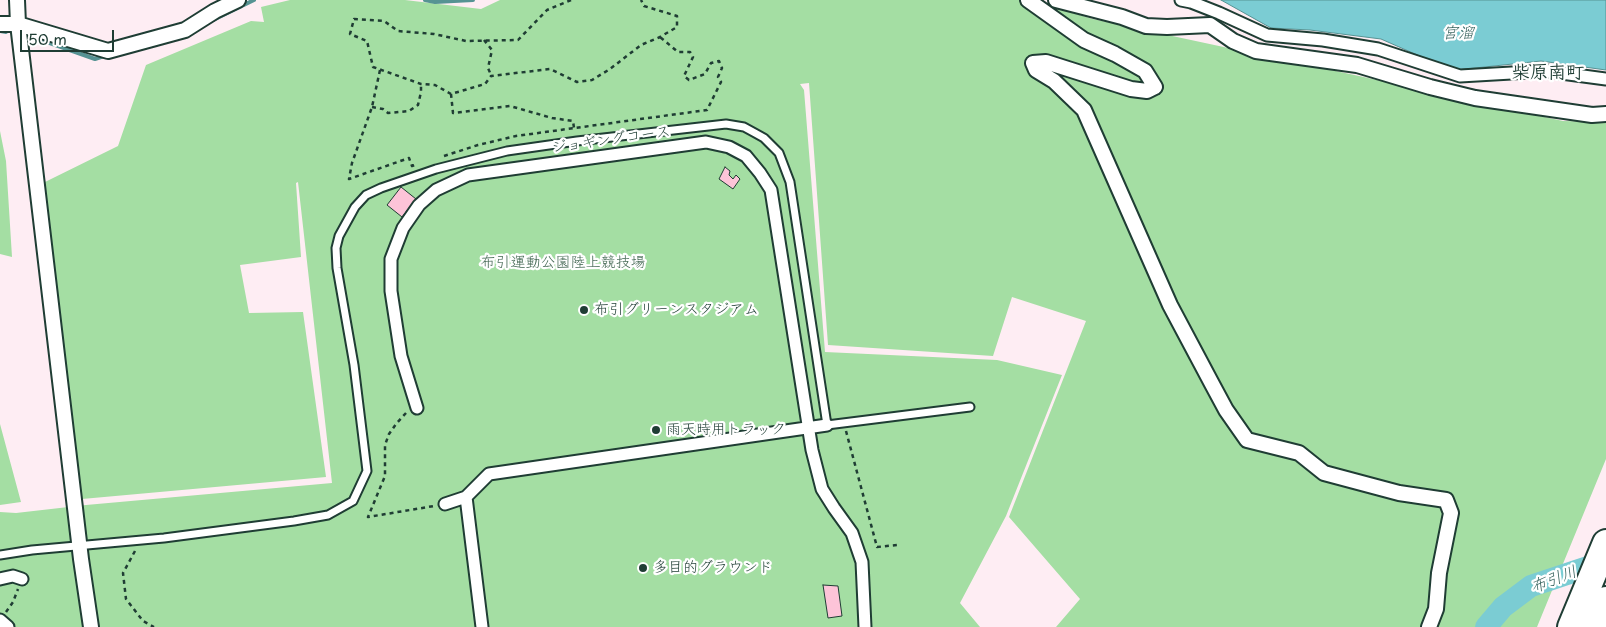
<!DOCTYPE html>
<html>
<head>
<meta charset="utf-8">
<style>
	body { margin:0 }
	#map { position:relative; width:1606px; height:627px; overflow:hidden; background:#feedf3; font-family:"Playpen Sans",sans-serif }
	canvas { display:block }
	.scale { position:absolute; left:20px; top:30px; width:94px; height:22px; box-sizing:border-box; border:2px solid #1f3d34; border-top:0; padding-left:6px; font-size:15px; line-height:18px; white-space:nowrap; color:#1f3d34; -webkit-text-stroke:4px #fff; paint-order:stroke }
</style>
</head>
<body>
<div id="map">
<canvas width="1606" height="627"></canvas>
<div class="scale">50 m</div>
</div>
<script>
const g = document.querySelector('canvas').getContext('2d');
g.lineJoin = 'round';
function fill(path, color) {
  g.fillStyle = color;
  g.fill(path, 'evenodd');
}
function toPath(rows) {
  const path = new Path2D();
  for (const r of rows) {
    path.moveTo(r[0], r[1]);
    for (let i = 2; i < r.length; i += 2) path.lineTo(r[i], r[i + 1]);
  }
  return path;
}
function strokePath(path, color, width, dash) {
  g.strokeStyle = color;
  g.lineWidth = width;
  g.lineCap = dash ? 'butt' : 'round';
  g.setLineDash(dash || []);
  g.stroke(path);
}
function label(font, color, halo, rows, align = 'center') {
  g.font = font + ' "Playpen Sans","Klee One",sans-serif';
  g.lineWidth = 4.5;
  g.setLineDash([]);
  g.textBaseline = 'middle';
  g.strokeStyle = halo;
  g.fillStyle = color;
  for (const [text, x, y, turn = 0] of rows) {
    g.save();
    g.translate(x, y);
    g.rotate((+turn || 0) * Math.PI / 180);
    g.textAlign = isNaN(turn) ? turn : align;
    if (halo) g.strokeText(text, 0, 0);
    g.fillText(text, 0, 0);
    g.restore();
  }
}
fill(toPath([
	[290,0,405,0,481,9,500,0,1029,0,1093,19,1359,76,1563,121,1606,122,1606,459,1537,627,1056,627,1080,599,1009,517,1086,321,1012,297,993,356,828,345,809,83,800,84,804,90,825,352,997,360,1062,375,1006,516,960,603,980,627,0,627,0,512,16,513,86,505,332,483,298,182,296,183,301,257,240,265,249,313,303,312,326,477,82,499,45,182,118,146,146,65,251,21,264,22,261,7],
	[0,131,6,161,12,257,0,254],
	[0,424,21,502,0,505]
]), '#a4dea3');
const water = toPath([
	[1221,0,1606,0,1606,70,1541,61,1456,70,1431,61,1381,39,1310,30,1271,28,1221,0]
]);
fill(water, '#7bccd3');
strokePath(water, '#569393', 1);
strokePath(toPath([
	[425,0,435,2,473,0],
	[209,22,254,0],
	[0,31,6,32],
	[30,36,95,59,107,55]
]), '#569393', 4);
strokePath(toPath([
	[1486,627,1503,607,1531,586,1606,561]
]), '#7bccd3', 22);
const building = toPath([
	[725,167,730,171,729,175,733,179,736,175,740,179,733,189,719,179,725,167],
	[401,187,416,199,402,217,387,205,401,187],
	[823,585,838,586,842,616,828,618,823,585]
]);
fill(building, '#fdc4d8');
strokePath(building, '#1f3d34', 1);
const service = toPath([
	[0,555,32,550,164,538,294,521,328,515,353,501,367,471,354,365,337,268,336,248,339,236,355,207,366,195,381,188,436,169,507,151,577,141,726,124,744,127,755,133,764,138,779,153,790,182,827,425,970,407]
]);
const pedestrian = toPath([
	[1181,0,1191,2,1219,13,1267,35,1323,40,1378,49,1460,76,1546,71,1606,79],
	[417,408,401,356,391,291,391,259,403,228,419,205,436,190,468,175,706,142,729,147,746,156,760,173,771,190,812,450,822,489,834,508,852,533,862,562,865,627],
	[466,497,482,627],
	[445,504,466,497,489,474,827,425],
	[0,579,13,576,22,579],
	[0,620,8,627]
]);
const minor = toPath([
	[17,0,18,24,81,559,91,627],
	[1028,0,1084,40,1115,54,1145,71,1155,87,1147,91,1131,89,1046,62,1033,63,1036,70,1054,81,1084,110,1170,305,1212,384,1226,410,1247,440,1299,453,1324,473,1399,493,1446,500,1451,513,1439,573,1436,609,1429,627],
	[1056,0,1122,17,1146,26,1167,27,1210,25,1233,41,1256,51,1357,65,1430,87,1475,98,1592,115,1606,114],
	[0,24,18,24,108,51,185,30,215,11,238,0]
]);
const motorway = toPath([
	[1571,627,1606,543],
	[1595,627,1606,600]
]);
strokePath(service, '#1f3d34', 11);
strokePath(pedestrian, '#1f3d34', 15);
strokePath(minor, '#1f3d34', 18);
strokePath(motorway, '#1f3d34', 30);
strokePath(toPath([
	[571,0,547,10,518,40,466,41,434,34,398,31,384,21,354,19,350,34,367,41,373,67,421,84,435,85,451,94,485,84,491,76,550,69,577,82,592,80,610,69,641,45,660,37,677,27,677,16,644,6,641,0],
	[484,40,492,50,488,68,491,75],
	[380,70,372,107,352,163,349,179,409,158,412,166,415,165],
	[451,94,453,113,510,106,552,118,573,121,574,128],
	[372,107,383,109,388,113,409,111,418,105,421,92,421,84],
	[444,156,478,145,516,136,707,110,721,82,718,77,722,68,719,61,711,63,705,74,689,80,684,76,693,57,690,52,678,52,660,37],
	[406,413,396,424,389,434,385,445,385,476,368,517,434,506],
	[846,431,877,547,898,545],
	[135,551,123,573,126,599,143,621,154,627],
	[6,612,13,602,18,589]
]), '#1f3d34', 2.5, [4, 4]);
strokePath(service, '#fff', 7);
strokePath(pedestrian, '#fff', 11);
strokePath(minor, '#fff', 14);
strokePath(motorway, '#fff', 26);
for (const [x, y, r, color] of [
	[584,310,5,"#1f3d34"],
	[656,430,5,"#1f3d34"],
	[643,568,5,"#1f3d34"]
]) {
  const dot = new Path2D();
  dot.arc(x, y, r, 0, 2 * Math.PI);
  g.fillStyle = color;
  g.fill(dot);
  strokePath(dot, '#fff', 2);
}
label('15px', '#1f3d34', '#fff', [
	["ジョギングコース",611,140,-8]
]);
label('15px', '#406550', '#fff', [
	["布引運動公園陸上競技場",563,263]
]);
label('15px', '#1f3d34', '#fff', [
	["布引グリーンスタジアム",594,310],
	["雨天時用トラック",666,430],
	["多目的グラウンド",653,568]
], 'left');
label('italic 16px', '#36615c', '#fff', [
	["宮溜",1458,34],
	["布引川",1554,580,-21]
]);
label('bold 18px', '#1f3d34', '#fff', [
	["柴原南町",1548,73]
]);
</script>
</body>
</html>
